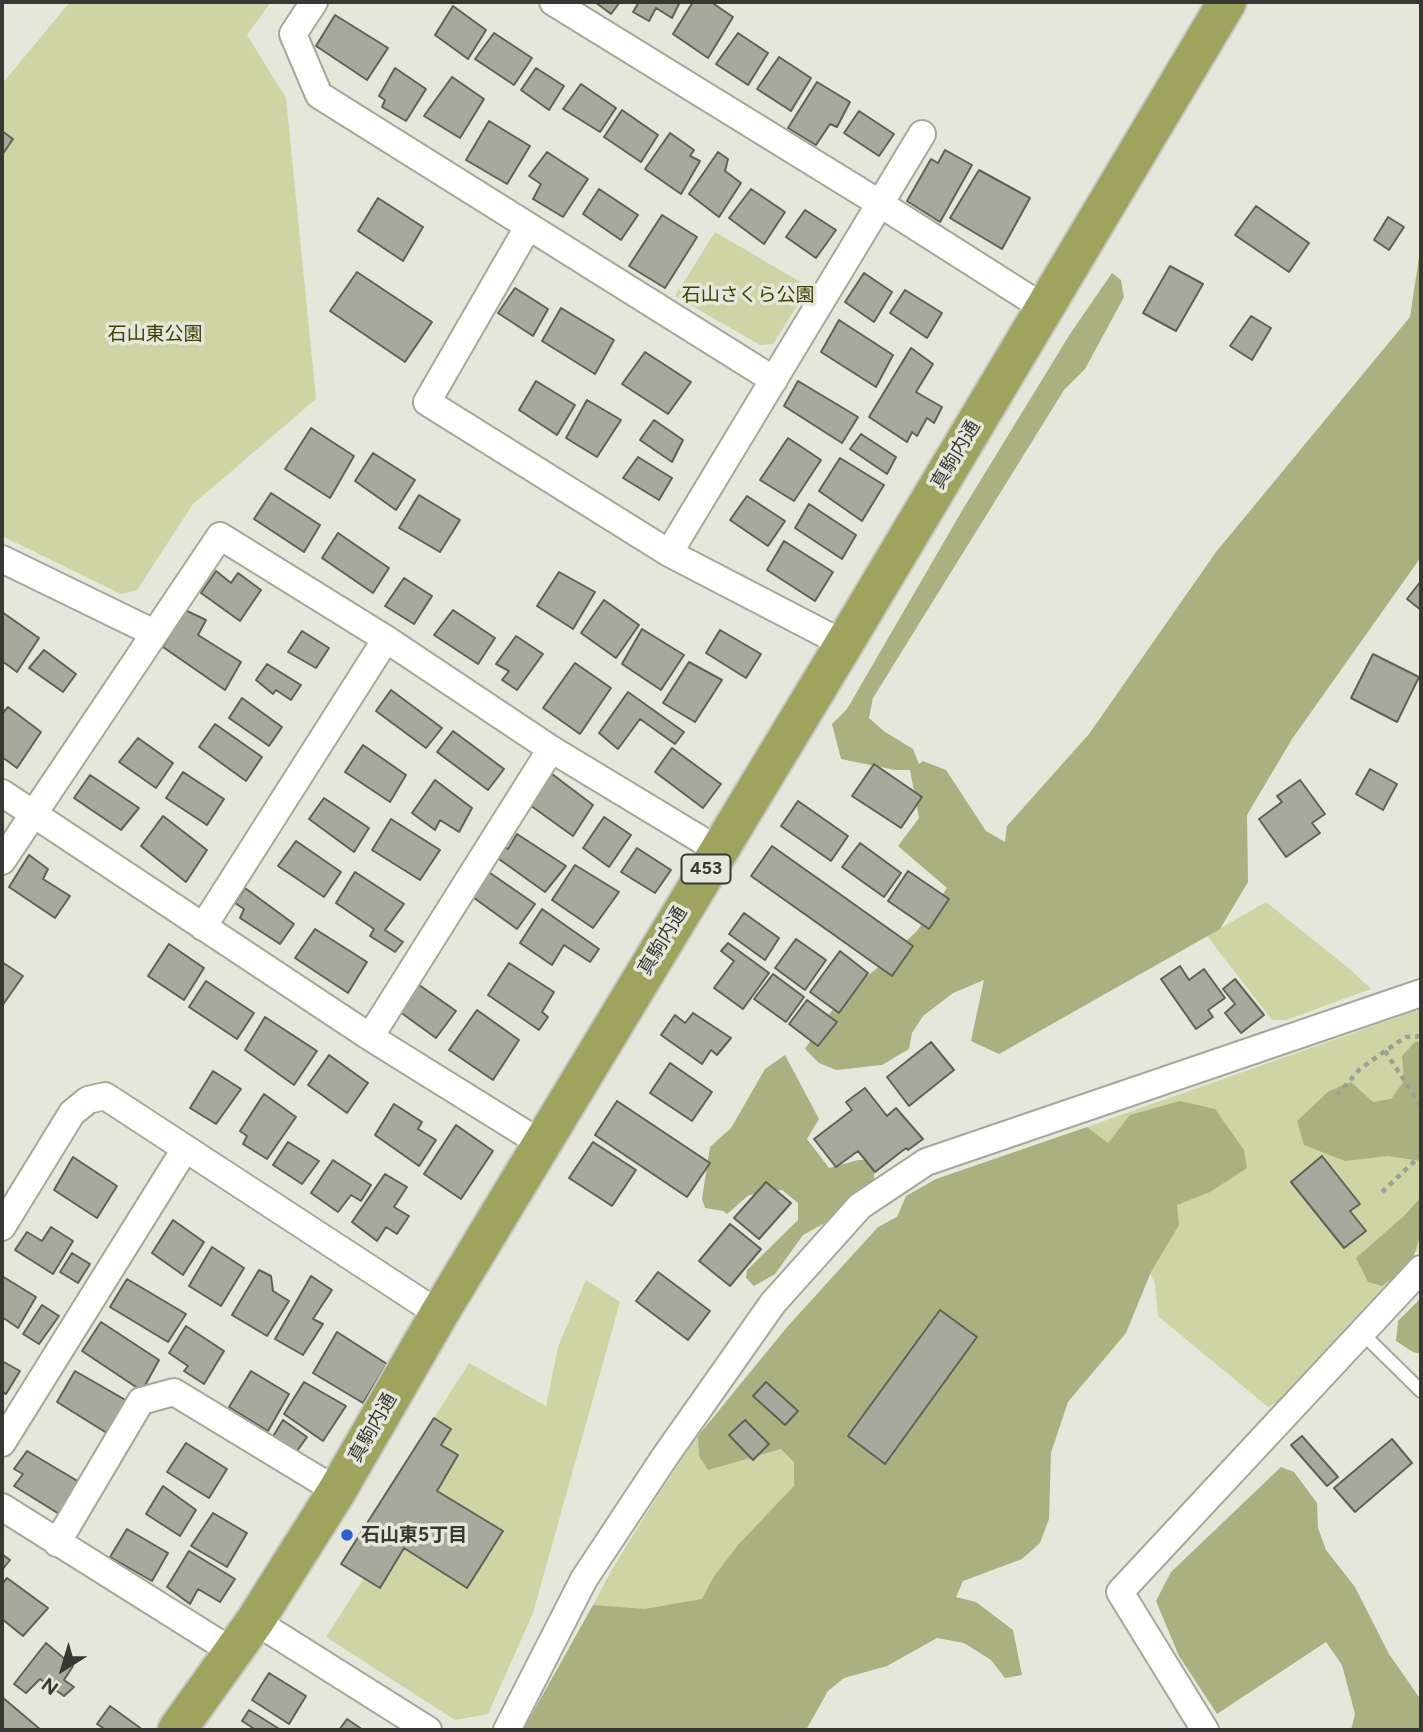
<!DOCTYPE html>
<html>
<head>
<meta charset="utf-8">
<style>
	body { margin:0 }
	#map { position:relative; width:1423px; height:1732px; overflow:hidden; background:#e6e7db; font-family:Figtree,sans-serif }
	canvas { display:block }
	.frame { position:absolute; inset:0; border:4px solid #373833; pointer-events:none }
	.north { position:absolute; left:28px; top:1634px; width:70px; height:70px; -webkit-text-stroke:5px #e6e7db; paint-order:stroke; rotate:217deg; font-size:19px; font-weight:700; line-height:28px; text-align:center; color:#373833 }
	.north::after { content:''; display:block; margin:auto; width:24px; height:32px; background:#373833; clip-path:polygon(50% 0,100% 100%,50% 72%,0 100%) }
</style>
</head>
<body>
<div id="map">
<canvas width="1423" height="1732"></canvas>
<div class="frame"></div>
<div class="north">N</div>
</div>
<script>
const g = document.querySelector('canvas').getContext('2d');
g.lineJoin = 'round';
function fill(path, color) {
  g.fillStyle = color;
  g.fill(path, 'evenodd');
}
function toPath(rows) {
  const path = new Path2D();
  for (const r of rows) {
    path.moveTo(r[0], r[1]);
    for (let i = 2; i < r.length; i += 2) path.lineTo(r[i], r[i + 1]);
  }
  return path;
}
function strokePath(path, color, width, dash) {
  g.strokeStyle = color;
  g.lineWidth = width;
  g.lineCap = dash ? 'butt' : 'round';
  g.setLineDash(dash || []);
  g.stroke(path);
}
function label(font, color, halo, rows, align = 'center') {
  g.font = font + ' Figtree,"Noto Sans JP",sans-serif';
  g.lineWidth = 7;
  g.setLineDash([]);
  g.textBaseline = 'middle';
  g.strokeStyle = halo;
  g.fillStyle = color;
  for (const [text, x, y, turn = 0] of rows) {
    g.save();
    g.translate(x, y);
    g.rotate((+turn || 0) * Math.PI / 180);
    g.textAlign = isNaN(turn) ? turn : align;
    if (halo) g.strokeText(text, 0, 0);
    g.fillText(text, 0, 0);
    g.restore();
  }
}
fill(toPath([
	[70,2,271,2,247,35,286,98,316,399,193,504,137,590,121,594,2,536,2,84],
	[715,232,809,287,773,344,760,345,675,296],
	[1266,902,1352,971,1371,989,1286,1020,1272,1020,1207,936],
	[1421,1009,1421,1246,1277,1402,1268,1407,1158,1316,1155,1284,1087,1127],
	[586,1280,620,1302,533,1613,488,1714,455,1720,326,1637,364,1578,380,1587,404,1548,467,1587,503,1531,437,1491,458,1455,441,1445,434,1418,469,1363,546,1406,558,1347],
	[698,1436,708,1460,777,1442,810,1472,720,1589,692,1607,642,1615,593,1605,611,1571,661,1490]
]), '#cfd4a4');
fill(toPath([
	[1421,244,1421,557,1292,739,1247,815,1248,882,1220,929,999,1054,971,1041,984,980,953,993,923,1016,912,1033,909,1049,882,1065,836,1070,819,1063,805,1049,820,1026,851,987,875,970,917,931,947,888,898,846,919,818,910,770,895,770,841,759,832,724,847,709,963,509,1070,334,1112,273,1121,280,1124,297,1085,369,1064,390,873,698,869,718,885,732,913,749,919,764,923,761,946,770,986,831,1005,842,1007,826,1089,734,1216,552,1410,317],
	[1415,1042,1421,1042,1421,1161,1388,1156,1345,1161,1304,1145,1297,1121,1329,1091,1351,1082,1373,1102,1391,1099,1404,1081,1402,1056],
	[785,1055,819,1119,807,1139,829,1168,858,1160,874,1160,874,1181,845,1212,803,1235,775,1274,754,1286,746,1278,747,1270,798,1220,798,1203,782,1190,749,1195,727,1214,723,1211,705,1208,702,1199,710,1147,731,1128,765,1069],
	[1180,1101,1215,1109,1244,1150,1247,1168,1210,1192,1177,1205,1179,1225,1151,1272,1126,1333,1068,1402,1051,1453,1049,1519,1040,1543,1022,1559,963,1581,956,1597,976,1602,1013,1630,1022,1675,1005,1678,991,1660,964,1643,937,1638,887,1666,844,1678,828,1691,806,1730,523,1730,593,1605,645,1609,702,1599,713,1578,738,1545,794,1486,794,1462,781,1449,708,1470,699,1456,698,1436,787,1327,878,1227,897,1217,906,1196,936,1179,1087,1127,1108,1143,1130,1115],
	[1421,1197,1421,1232,1411,1265,1382,1286,1368,1282,1356,1258,1405,1215],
	[1421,1298,1421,1354,1413,1352,1396,1341,1398,1321],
	[1281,1467,1294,1472,1317,1503,1318,1528,1326,1550,1355,1587,1389,1654,1421,1700,1421,1730,1351,1730,1355,1714,1342,1665,1326,1642,1217,1714,1179,1656,1156,1601,1171,1572]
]), '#abb080');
const building = toPath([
	[595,2,620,2,611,14,595,2],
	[639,2,680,2,672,18,656,8,649,21,633,12,639,2],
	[693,2,711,2,733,17,708,58,673,34,693,2],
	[453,6,486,30,468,59,435,35,453,6],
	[335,15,388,48,367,80,316,46,335,15],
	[494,33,532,58,514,85,475,59,494,33],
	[738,33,768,53,748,85,716,64,738,33],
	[779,57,811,78,791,111,757,89,779,57],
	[395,68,426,89,406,121,382,107,385,100,379,96,395,68],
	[536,68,564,86,549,110,521,90,536,68],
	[452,77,484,99,460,138,424,116,452,77],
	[817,82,850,102,837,127,830,124,816,145,788,128,817,82],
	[581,84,616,108,600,132,563,109,581,84],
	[622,110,658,135,641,162,604,137,622,110],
	[859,111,894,134,879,156,844,133,859,111],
	[489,121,530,146,507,184,466,160,489,121],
	[2,131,13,139,2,155,2,131],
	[670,133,694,150,690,156,700,161,681,194,645,169,670,133],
	[945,150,972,165,940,222,907,201,931,159,938,163,945,150],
	[547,152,588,179,563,217,533,199,541,184,529,176,547,152],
	[718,152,728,159,725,171,741,183,719,217,689,194,718,152],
	[979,170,1030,198,1002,249,950,218,979,170],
	[599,189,638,215,621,240,583,214,599,189],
	[751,189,785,212,764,244,729,218,751,189],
	[378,198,423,227,403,261,358,231,378,198],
	[1256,206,1309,243,1289,272,1235,235,1256,206],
	[805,210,836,230,816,258,786,237,805,210],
	[662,215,697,237,665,288,629,266,662,215],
	[1388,217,1404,227,1389,250,1374,240,1388,217],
	[1170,266,1203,284,1176,331,1143,313,1170,266],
	[357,272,432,322,405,362,330,311,357,272],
	[864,273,892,292,874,322,845,302,864,273],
	[515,288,548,309,533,336,498,313,515,288],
	[905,290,942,313,927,338,890,313,905,290],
	[561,308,614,340,595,374,542,341,561,308],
	[1251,316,1271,328,1252,360,1230,346,1251,316],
	[839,320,893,355,876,387,821,352,839,320],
	[911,348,933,364,916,392,942,407,934,423,927,418,917,436,912,432,907,442,869,417,911,348],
	[645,352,691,382,668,414,622,384,645,352],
	[536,381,575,405,557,435,519,410,536,381],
	[798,381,858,417,842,443,784,406,798,381],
	[587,400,621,420,597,457,566,438,587,400],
	[654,420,683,440,672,462,640,440,654,420],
	[311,428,354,456,330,498,285,469,311,428],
	[861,434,896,457,887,474,850,449,861,434],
	[788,438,821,460,794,501,760,480,788,438],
	[373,453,415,480,396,510,355,481,373,453],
	[638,457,672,478,659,500,623,478,638,457],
	[840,458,884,485,862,521,819,491,840,458],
	[271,493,320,525,304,552,254,519,271,493],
	[419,495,460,520,440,552,399,528,419,495],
	[747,496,785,521,768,546,730,520,747,496],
	[809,504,856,535,842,559,795,528,809,504],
	[338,533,389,568,373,593,322,558,338,533],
	[784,541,833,572,815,601,767,570,784,541],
	[216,571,231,583,238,573,261,590,240,621,201,593,216,571],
	[559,572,595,592,573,629,537,606,559,572],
	[404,578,432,596,414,624,385,606,404,578],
	[1421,581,1421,610,1407,599,1421,581],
	[604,600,639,625,616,658,581,633,604,600],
	[185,610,206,620,198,635,241,662,225,690,163,647,185,610],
	[453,610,495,638,478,664,434,635,453,610],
	[2,612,39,638,17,672,2,661,2,612],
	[642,629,684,655,661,690,622,664,642,629],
	[720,630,761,654,746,678,706,653,720,630],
	[302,631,329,648,316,668,288,652,302,631],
	[516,636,543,654,517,690,502,680,509,671,496,664,516,636],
	[44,650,76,674,63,692,29,668,44,650],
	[1373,654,1419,677,1397,722,1351,698,1373,654],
	[689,662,722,680,695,722,663,703,689,662],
	[575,663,611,688,580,734,543,708,575,663],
	[267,664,301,685,291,700,276,690,273,694,256,680,267,664],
	[391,690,442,728,426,748,376,711,391,690],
	[628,692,684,732,675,744,640,719,618,749,599,733,628,692],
	[242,698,282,727,269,746,229,718,242,698],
	[8,707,41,732,17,768,2,757,2,714,8,707],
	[215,724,262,757,246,781,199,747,215,724],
	[453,731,504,769,488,790,437,752,453,731],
	[138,738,173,763,156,788,119,762,138,738],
	[363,745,406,775,390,802,345,772,363,745],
	[672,748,721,784,703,808,655,772,672,748],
	[874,764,922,797,901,828,852,796,874,764],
	[1370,769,1397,784,1383,810,1356,794,1370,769],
	[548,771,593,805,573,836,527,803,548,771],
	[183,772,224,799,207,825,166,798,183,772],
	[90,775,139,808,121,830,74,798,90,775],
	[435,780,472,808,459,832,440,820,435,830,412,813,435,780],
	[1300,780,1325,814,1312,823,1320,833,1286,857,1259,819,1282,802,1277,796,1300,780],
	[324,798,369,828,354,852,309,819,324,798],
	[798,801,848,836,831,861,781,826,798,801],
	[163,816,207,850,186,882,141,846,163,816],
	[604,817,631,835,609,867,583,848,604,817],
	[391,819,440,850,420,880,372,850,391,819],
	[517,834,566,866,545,892,485,849,493,839,508,849,517,834],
	[296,841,341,872,324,897,278,866,296,841],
	[860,843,901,873,884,897,842,867,860,843],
	[772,846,913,946,892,976,751,876,772,846],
	[637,848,671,870,655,893,621,872,637,848],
	[29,855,48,869,43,879,70,896,55,918,9,887,29,855],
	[575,865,619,892,593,928,552,900,575,865],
	[480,866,535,904,517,929,463,890,480,866],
	[908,871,949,899,929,929,888,901,908,871],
	[355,872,404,904,385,930,403,942,395,952,370,936,374,929,336,903,355,872],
	[245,888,294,924,280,944,240,918,244,909,235,903,245,888],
	[542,909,599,949,590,962,564,945,552,965,520,943,542,909],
	[744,913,779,938,765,960,729,934,744,913],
	[315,929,367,962,348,993,295,958,315,929],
	[796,939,826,960,805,990,775,968,796,939],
	[728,943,769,973,743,1009,714,988,734,961,721,951,728,943],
	[169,944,204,968,184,1000,148,976,169,944],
	[840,951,868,973,839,1013,810,992,840,951],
	[2,962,23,976,2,1006,2,962],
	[509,963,554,992,542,1012,548,1017,539,1030,488,995,509,963],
	[1180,966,1189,980,1204,969,1225,998,1208,1010,1213,1017,1196,1029,1161,979,1180,966],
	[773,974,804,997,786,1022,754,999,773,974],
	[1235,979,1264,1015,1241,1033,1225,1013,1235,1004,1223,989,1235,979],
	[206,981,254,1013,237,1039,189,1007,206,981],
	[415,982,456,1011,436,1038,396,1009,415,982],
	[807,1000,837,1022,818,1046,789,1024,807,1000],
	[477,1010,519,1040,493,1080,449,1050,477,1010],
	[693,1013,731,1038,717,1055,711,1050,702,1064,661,1035,675,1015,685,1023,693,1013],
	[265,1017,317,1051,294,1085,245,1050,265,1017],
	[931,1042,954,1070,909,1106,887,1077,931,1042],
	[329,1055,368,1083,347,1113,308,1085,329,1055],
	[670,1063,712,1092,692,1121,650,1093,670,1063],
	[213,1071,241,1089,216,1124,190,1108,213,1071],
	[865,1088,887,1116,896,1108,923,1139,908,1150,906,1148,875,1172,858,1151,836,1167,814,1139,852,1110,846,1102,865,1088],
	[264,1094,296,1117,267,1159,243,1144,247,1136,240,1131,264,1094],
	[617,1101,710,1163,687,1197,595,1135,617,1101],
	[394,1104,422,1122,418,1129,436,1140,419,1166,375,1135,394,1104],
	[456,1125,493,1151,461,1199,424,1174,456,1125],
	[288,1142,319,1161,302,1184,273,1165,288,1142],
	[593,1142,636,1170,612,1206,569,1178,593,1142],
	[1322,1156,1360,1204,1350,1211,1366,1231,1344,1248,1291,1182,1322,1156],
	[73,1157,117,1186,97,1218,54,1190,73,1157],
	[333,1160,371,1185,361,1201,351,1195,338,1212,311,1193,333,1160],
	[385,1174,407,1187,394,1207,409,1216,397,1234,386,1227,377,1241,352,1222,385,1174],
	[766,1182,791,1203,759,1239,734,1218,766,1182],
	[173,1220,204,1242,183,1275,152,1253,173,1220],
	[730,1224,761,1249,730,1286,699,1261,730,1224],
	[51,1227,73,1241,53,1274,15,1250,27,1232,42,1241,51,1227],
	[212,1247,244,1268,221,1306,189,1286,212,1247],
	[72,1253,90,1264,78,1283,60,1272,72,1253],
	[259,1270,271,1276,273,1291,289,1301,267,1336,232,1315,259,1270],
	[658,1272,710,1311,688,1340,636,1301,658,1272],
	[2,1276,36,1297,18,1328,2,1317,2,1276],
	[311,1276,332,1290,313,1319,323,1324,303,1355,275,1339,311,1276],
	[127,1279,186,1314,168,1342,110,1307,127,1279],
	[42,1305,59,1316,39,1344,23,1334,42,1305],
	[940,1310,977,1337,885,1464,848,1436,940,1310],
	[101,1322,159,1360,142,1391,82,1351,101,1322],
	[186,1326,224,1351,204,1384,184,1371,188,1366,169,1353,186,1326],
	[337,1332,387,1364,363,1403,313,1373,337,1332],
	[2,1361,20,1371,6,1394,2,1392,2,1361],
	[75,1371,129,1402,110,1435,57,1402,75,1371],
	[251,1371,289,1394,268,1431,229,1407,251,1371],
	[304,1382,346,1406,323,1441,284,1414,304,1382],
	[766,1382,798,1411,785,1425,753,1396,766,1382],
	[434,1418,451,1429,441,1445,458,1455,437,1491,503,1531,467,1588,404,1548,380,1588,341,1564,434,1418],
	[283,1420,307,1437,295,1454,272,1438,283,1420],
	[745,1420,769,1444,753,1460,729,1435,745,1420],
	[1302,1436,1338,1477,1327,1486,1291,1445,1302,1436],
	[1392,1439,1412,1463,1355,1512,1334,1488,1392,1439],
	[186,1443,227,1469,209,1498,167,1472,186,1443],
	[27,1451,86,1486,64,1517,14,1486,23,1474,14,1469,27,1451],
	[163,1486,196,1510,180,1536,146,1514,163,1486],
	[213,1513,247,1533,227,1567,191,1546,213,1513],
	[127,1529,168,1553,152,1581,110,1557,127,1529],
	[189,1551,235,1579,220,1602,198,1589,190,1604,167,1587,189,1551],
	[2,1554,10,1560,2,1570,2,1554],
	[7,1578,48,1608,23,1636,2,1619,2,1584,7,1578],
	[46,1643,73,1666,64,1680,74,1687,64,1696,40,1679,26,1693,14,1684,46,1643],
	[269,1673,306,1696,289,1724,252,1700,269,1673],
	[2,1697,41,1730,6,1730,2,1727,2,1697],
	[110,1706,143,1730,106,1730,97,1724,110,1706],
	[249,1710,281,1730,256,1730,242,1721,249,1710],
	[347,1719,363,1730,339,1730,347,1719]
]);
fill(building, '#a7a99d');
strokePath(building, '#616257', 2);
const lane = toPath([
	[1363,1334,1421,1391]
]);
const street = toPath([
	[314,2,293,34,319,95,774,380],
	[553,2,879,203,1044,308],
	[528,227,427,402,669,553,844,644],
	[669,553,922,134],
	[2,559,154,633],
	[2,793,370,1037,542,1144],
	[2,861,220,536,386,639,551,749,718,850],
	[203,927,386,639],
	[370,1037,551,749],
	[2,1227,72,1113,88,1100,105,1096,439,1314],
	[2,1443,185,1149],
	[2,1507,233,1652],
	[57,1543,141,1401,174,1392,337,1491],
	[255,1621,428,1730],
	[507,1730,584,1579,664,1458,773,1303,860,1206,926,1162,1421,993],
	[1205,1730,1120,1592,1421,1269]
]);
const highway = toPath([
	[177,1730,255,1621,337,1491,439,1314,844,644,1227,2]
]);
strokePath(lane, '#a6a89b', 16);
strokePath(street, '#a6a89b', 30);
strokePath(highway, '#c7c7c6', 42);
strokePath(toPath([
	[1385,1051,1421,1106],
	[1337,1095,1360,1069,1385,1051,1406,1037,1421,1036],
	[1382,1192,1421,1155]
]), '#9e9f96', 4.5, [5, 5]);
strokePath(lane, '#fff', 12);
strokePath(street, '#fff', 26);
strokePath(highway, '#9ea45e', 38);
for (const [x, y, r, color] of [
	[347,1535,7,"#2c61cf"]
]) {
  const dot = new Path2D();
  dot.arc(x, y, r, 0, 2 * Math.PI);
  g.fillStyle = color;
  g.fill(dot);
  strokePath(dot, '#e6e7db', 2.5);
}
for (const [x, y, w] of [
	[706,869,49]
]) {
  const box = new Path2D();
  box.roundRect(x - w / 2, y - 14.5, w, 29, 5);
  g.fillStyle = '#e6e7db';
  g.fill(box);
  strokePath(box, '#373833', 2);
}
label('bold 18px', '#373833', null, [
	["453",706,869]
]);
label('19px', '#3e4104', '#e6e7db', [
	["石山さくら公園",748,295],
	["石山東公園",155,334]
]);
label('19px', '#373833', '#e6e7db', [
	["真駒内通",956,455,-59],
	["真駒内通",663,941,-59],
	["真駒内通",373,1428,-60]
]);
label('bold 19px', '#373833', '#e6e7db', [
	["石山東5丁目",361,1535]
], 'left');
</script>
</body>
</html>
